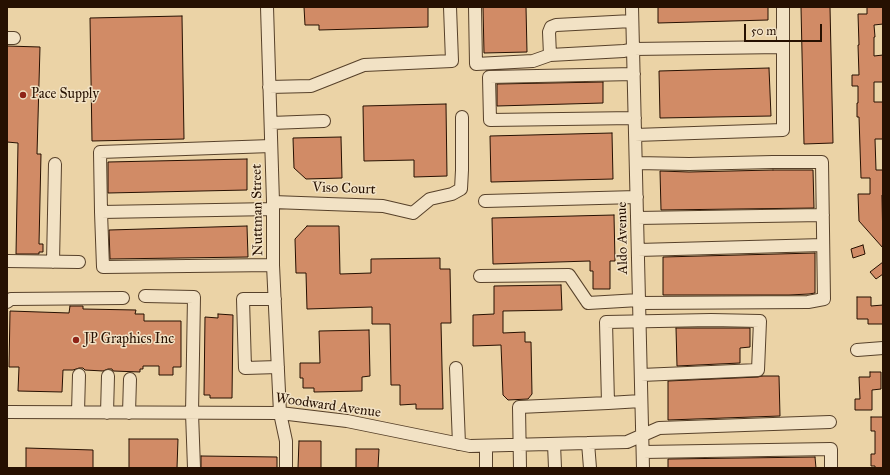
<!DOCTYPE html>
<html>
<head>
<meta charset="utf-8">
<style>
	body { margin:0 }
	#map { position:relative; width:890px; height:475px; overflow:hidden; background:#ebd3a6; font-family:"IM FELL Great Primer",serif }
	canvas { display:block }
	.frame { position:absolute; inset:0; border:8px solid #261001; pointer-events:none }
	.scale { position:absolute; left:744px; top:24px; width:78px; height:18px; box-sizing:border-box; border:2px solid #261001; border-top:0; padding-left:5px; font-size:12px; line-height:14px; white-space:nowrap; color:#261001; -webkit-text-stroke:3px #f2e2c5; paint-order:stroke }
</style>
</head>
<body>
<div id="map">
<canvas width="890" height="475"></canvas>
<div class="frame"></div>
<div class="scale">50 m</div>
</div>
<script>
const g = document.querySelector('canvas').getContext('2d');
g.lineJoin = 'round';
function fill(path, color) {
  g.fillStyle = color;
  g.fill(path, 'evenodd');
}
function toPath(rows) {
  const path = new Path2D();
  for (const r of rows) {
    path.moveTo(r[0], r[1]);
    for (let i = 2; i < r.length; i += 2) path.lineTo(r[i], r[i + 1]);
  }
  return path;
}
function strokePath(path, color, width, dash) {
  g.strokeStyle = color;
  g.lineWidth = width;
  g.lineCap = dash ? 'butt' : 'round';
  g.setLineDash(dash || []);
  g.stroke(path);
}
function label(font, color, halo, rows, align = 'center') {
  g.font = font + ' "IM FELL Great Primer",serif';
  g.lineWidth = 3;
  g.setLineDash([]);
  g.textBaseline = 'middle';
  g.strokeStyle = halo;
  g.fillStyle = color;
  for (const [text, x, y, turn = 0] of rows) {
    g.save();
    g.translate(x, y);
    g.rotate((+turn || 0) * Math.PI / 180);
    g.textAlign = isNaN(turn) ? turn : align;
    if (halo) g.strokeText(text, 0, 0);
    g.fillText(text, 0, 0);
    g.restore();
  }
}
const building = toPath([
	[304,7,428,7,428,27,319,30,319,25,305,25,304,7],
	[483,7,526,7,527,52,484,53,483,7],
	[658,7,768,7,768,20,658,23,658,7],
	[801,7,830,7,833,143,804,144,801,7],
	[867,7,883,7,883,24,874,25,875,37,874,37,874,56,883,55,883,82,874,82,874,102,883,102,883,139,875,139,876,170,883,170,883,195,882,195,883,248,859,221,858,194,870,194,870,178,861,178,859,117,857,117,857,103,858,103,858,86,852,86,852,75,859,75,858,45,859,45,858,14,867,14,867,7],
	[182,16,184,139,92,141,90,18,182,16],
	[7,46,40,47,37,154,41,154,39,244,43,244,43,252,39,252,39,254,16,254,18,143,7,142,7,46],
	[769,68,771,116,660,118,659,71,769,68],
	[603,82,603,103,497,106,497,84,603,82],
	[446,104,447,176,414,177,414,160,364,161,363,106,446,104],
	[612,133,613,179,491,182,490,136,612,133],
	[341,137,342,178,306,179,294,168,293,138,341,137],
	[247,159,247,190,108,193,108,162,247,159],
	[773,170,813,170,814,208,661,210,660,171,689,172,773,170],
	[614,215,615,261,610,261,610,289,593,289,593,271,590,271,590,261,493,264,492,218,614,215],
	[247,226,248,257,110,259,109,230,247,226],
	[307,226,339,226,340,274,371,273,371,259,440,258,440,269,450,269,451,323,441,323,443,409,416,409,416,404,400,405,400,385,391,385,390,324,372,324,372,307,307,309,306,273,296,273,295,239,307,226],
	[863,245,865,254,853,258,851,249,863,245],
	[815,253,815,293,809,294,789,295,663,295,663,257,815,253],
	[883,262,883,274,876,279,870,272,883,262],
	[561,285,562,310,503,311,503,333,525,332,525,342,531,342,532,394,528,399,508,400,503,395,501,345,473,346,473,315,494,314,494,286,561,285],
	[857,297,871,297,871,306,883,305,883,324,868,324,868,319,857,319,857,297],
	[70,306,83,306,83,309,136,310,135,314,144,314,144,321,181,321,181,367,173,367,173,375,159,375,159,366,143,366,143,369,140,369,140,372,113,371,112,369,108,369,103,371,85,370,83,368,79,368,73,370,63,370,62,392,18,391,19,367,9,367,10,311,69,313,70,306],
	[218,314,233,315,232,398,210,398,210,395,204,395,205,317,218,318,218,314],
	[676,328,750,328,750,347,740,348,740,363,677,366,676,328],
	[369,330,370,376,362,377,362,391,314,392,314,388,303,388,303,378,300,378,300,363,320,363,319,331,369,330],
	[870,372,881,372,881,389,872,390,872,410,855,410,855,399,860,399,859,377,870,377,870,372],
	[762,376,779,376,780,416,668,420,668,381,758,377,762,376],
	[871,417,883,417,883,468,875,468,875,466,871,466,871,454,875,454,875,431,871,431,871,417],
	[129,439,178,439,177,468,129,468,129,439],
	[299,441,321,441,321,468,298,468,299,441],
	[26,448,93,450,93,468,26,468,26,448],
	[356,449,379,449,378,468,356,468,356,449],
	[201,456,277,457,277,468,201,468,201,456],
	[815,457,816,468,668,468,668,459,815,457]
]);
fill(building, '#d18b66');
strokePath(building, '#261001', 1);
const minor = toPath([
	[267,7,273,202,273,265,280,413,286,441,286,468],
	[475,7,476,64,533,61,550,55],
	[632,7,643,468],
	[632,21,556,25,551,27,549,32,550,55,624,51,633,49,783,47],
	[7,38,14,38],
	[634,74,489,77,490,120,635,118],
	[269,87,311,86,364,65,452,61,450,7],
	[271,123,324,121],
	[635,135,783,130,783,7],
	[636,163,689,164,773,162,822,162,824,299,808,302,639,303],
	[485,201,637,197],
	[273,202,383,206,413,213,430,199,452,194,461,189,462,170,462,117],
	[273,209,101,212,103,267,273,265],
	[101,212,100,152,271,146],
	[637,218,823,215],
	[638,250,823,245],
	[7,261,79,262],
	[53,262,55,164],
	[480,276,569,275,588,303,639,300],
	[145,296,194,297,192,413,194,468],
	[275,299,243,299,245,368,278,367],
	[7,302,11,299,123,298],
	[857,350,883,348],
	[456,368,459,444],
	[641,375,758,370,760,321,711,320,606,322,608,403,641,401],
	[7,412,280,413,347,421,470,446,627,442,659,428,830,422],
	[78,412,79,375],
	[107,413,108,376],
	[129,413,130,379],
	[588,443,590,468],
	[554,444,555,468],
	[486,446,486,468],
	[643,452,831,449,831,468],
	[520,468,519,407,608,403]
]);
strokePath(minor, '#57412a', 14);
strokePath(minor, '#f2e2c5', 12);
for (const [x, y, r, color] of [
	[23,95,4,"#8f2418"],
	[76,340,4,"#8f2418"]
]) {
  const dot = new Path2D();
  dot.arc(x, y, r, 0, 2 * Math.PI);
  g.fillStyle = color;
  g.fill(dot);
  strokePath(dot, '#f2e2c5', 1.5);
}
label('14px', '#261001', '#f2e2c5', [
	["Pace Supply",31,95],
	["JP Graphics Inc",84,340]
], 'left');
label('14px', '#261001', '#f2e2c5', [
	["Viso Court",344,189,2],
	["Nuttman Street",258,210,-91],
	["Aldo Avenue",623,238,-91],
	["Woodward Avenue",328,406,8]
]);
</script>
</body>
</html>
